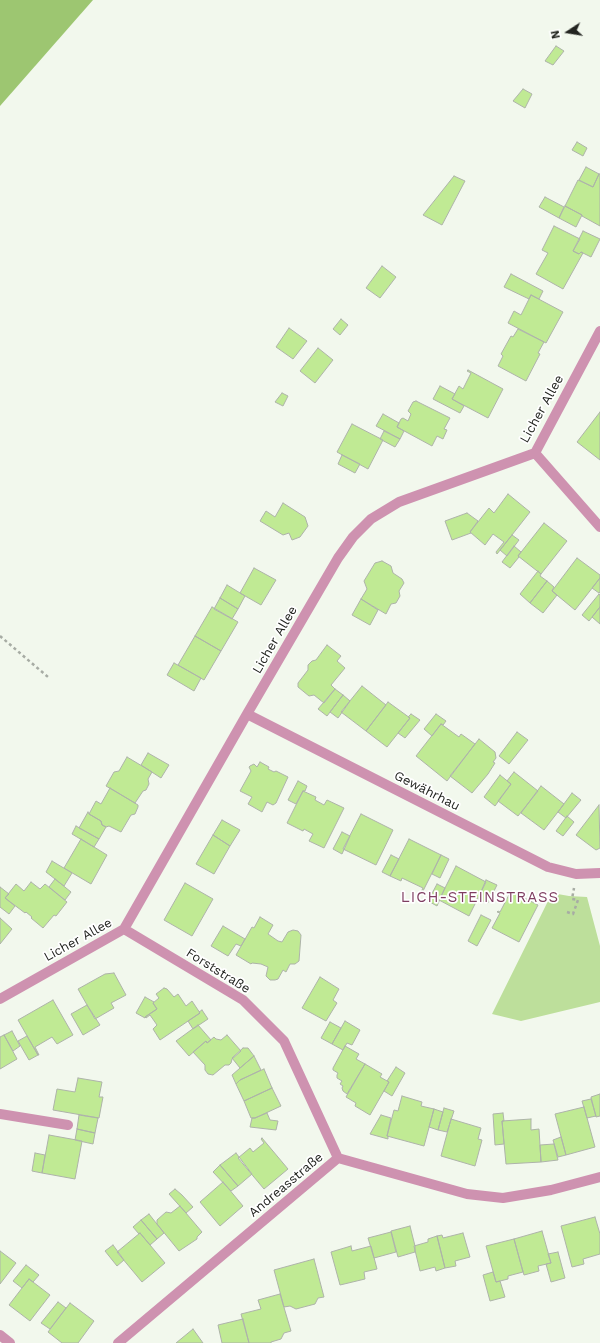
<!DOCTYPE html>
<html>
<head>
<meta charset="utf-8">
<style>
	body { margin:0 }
	#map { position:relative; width:600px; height:1343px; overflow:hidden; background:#f2f8ed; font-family:"Work Sans",sans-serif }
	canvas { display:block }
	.north { position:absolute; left:548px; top:12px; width:40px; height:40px; -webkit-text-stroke:3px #fff; paint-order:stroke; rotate:258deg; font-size:11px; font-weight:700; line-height:16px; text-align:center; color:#232521 }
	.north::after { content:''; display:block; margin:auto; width:14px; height:18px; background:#232521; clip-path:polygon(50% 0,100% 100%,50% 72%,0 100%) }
</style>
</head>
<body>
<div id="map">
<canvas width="600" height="1343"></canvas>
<div class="north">N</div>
</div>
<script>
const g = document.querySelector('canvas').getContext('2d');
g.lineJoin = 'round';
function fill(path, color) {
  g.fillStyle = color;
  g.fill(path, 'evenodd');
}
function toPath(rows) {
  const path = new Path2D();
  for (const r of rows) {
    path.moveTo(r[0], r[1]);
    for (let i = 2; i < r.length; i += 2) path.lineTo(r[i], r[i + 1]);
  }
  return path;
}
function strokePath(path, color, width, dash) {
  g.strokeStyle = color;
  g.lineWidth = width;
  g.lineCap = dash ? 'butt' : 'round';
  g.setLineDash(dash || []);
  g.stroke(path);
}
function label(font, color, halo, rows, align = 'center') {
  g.font = font + ' "Work Sans",sans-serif';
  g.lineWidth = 3.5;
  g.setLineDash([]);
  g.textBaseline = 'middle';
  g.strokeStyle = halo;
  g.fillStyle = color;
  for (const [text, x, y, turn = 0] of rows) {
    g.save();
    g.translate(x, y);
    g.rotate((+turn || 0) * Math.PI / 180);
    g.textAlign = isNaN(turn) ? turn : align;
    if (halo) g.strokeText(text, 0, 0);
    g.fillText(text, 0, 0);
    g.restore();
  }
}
fill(toPath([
	[552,893,569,896,587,897,600,946,600,1002,521,1021,492,1014]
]), '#bddf9b');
fill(toPath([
	[0,0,93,0,0,106]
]), '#9dc671');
const building = toPath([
	[556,46,564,51,553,65,545,61,556,46],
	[523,89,532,94,525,108,513,101,523,89],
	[577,142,587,148,583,156,572,150,577,142],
	[586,167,599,174,593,187,579,180,586,167],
	[599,174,600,174,600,226,582,216,582,215,565,206,578,180,593,187,599,174],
	[454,176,465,181,442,225,423,215,454,176],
	[545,197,564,207,559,218,539,207,545,197],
	[565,206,582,215,576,227,559,218,565,206],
	[554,226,580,239,573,251,579,254,581,252,583,253,563,289,536,274,548,253,542,250,554,226],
	[583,231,600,239,591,257,581,252,579,254,573,251,583,231],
	[382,266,396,277,380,298,366,288,382,266],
	[511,274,543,291,539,299,531,295,529,299,504,287,511,274],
	[531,295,563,312,546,343,508,323,514,311,521,315,531,295],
	[341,319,348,325,340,335,333,329,341,319],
	[289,328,307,341,293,359,276,347,289,328],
	[518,329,544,342,538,353,540,354,526,381,498,366,503,356,501,354,511,336,513,337,518,329],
	[318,348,333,360,315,383,300,371,318,348],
	[468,370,503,389,488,418,452,399,459,386,463,389,471,373,467,371,468,370],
	[440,386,455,394,452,399,464,406,460,413,433,399,440,386],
	[282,393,288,396,283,406,275,402,282,393],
	[416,401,450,418,444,429,447,430,443,439,437,436,432,446,397,427,401,419,403,418,408,421,411,414,408,411,413,402,416,401],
	[600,412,600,460,577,442,600,412],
	[383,414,399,423,397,427,404,431,400,439,376,426,383,414],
	[352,424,383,440,368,469,337,452,352,424],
	[384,431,400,439,395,447,380,439,384,431],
	[342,455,360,464,355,473,338,464,342,455],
	[508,494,530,512,497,554,496,552,504,542,493,534,485,545,470,532,489,508,494,513,508,494],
	[283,503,305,517,308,526,300,537,292,540,289,533,283,535,260,521,266,511,275,517,283,503],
	[467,513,478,521,470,532,471,533,452,540,445,521,467,513],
	[544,523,567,541,541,574,518,556,544,523],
	[512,535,519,540,507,556,500,550,512,535],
	[514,546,521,552,518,556,519,557,510,568,502,562,514,546],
	[577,558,600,575,600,578,575,610,552,591,577,558],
	[382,561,391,566,393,573,402,579,404,583,399,591,400,596,396,603,391,604,386,614,361,599,367,589,364,581,375,563,382,561],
	[254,568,276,580,261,605,240,593,254,568],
	[538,571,541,574,540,576,547,581,530,603,520,594,538,571],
	[600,578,600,592,599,593,592,588,600,578],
	[547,581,554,587,552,591,557,595,543,613,530,603,547,581],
	[227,585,245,596,238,609,220,598,227,585],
	[599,594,600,595,600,607,589,621,582,615,599,594],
	[220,598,238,609,232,619,214,609,220,598],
	[361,599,378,610,370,625,352,615,361,599],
	[212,607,238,622,221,651,195,636,212,607],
	[600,607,600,624,592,617,600,607],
	[195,636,221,651,204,680,178,665,195,636],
	[327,645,341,656,337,661,345,668,331,685,335,689,324,703,314,695,309,696,298,687,298,683,308,670,308,665,312,661,316,660,327,645],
	[174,663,201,678,194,691,167,675,174,663],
	[362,686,386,705,366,731,341,712,362,686],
	[335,689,343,695,327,716,318,709,335,689],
	[343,695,350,701,338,718,330,712,343,695],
	[388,702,410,718,387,747,366,731,388,702],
	[411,714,420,720,405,738,398,733,410,718,408,717,411,714],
	[436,714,446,721,443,725,441,724,432,736,424,729,436,714],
	[441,724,459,737,461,734,475,744,447,781,416,756,441,724],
	[517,732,528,740,509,764,499,756,517,732],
	[479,739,495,752,496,758,493,762,495,763,488,774,472,793,450,776,479,739],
	[148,753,169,765,161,778,141,765,148,753],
	[127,757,152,772,148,779,149,784,146,790,143,791,135,803,106,786,114,772,119,771,127,757],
	[260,762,269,767,268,769,274,772,276,771,288,777,276,803,273,805,267,802,262,812,248,804,252,797,240,791,251,771,249,767,250,766,254,764,257,767,260,762],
	[514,772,538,791,518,816,498,801,511,784,507,781,514,772],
	[500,775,511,784,495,806,484,797,500,775],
	[298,781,307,786,305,791,303,791,296,804,288,800,298,781],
	[541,786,564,804,544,830,521,813,541,786],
	[110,788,138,805,138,807,135,814,131,815,121,832,109,826,106,827,102,825,101,821,89,814,96,801,101,804,110,788],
	[303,791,316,797,315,800,324,805,327,800,344,808,324,848,309,841,313,834,304,829,303,831,287,823,303,791],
	[572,793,581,800,566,818,558,812,572,793],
	[599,805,600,848,596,850,576,835,599,805],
	[88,812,89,814,101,821,102,825,106,827,99,839,79,828,88,812],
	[361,814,393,830,376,865,343,849,361,814],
	[567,816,574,822,563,836,556,831,567,816],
	[222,820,240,830,230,846,213,835,222,820],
	[76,826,99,839,94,847,72,834,76,826],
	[342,832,350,836,342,854,333,849,342,832],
	[213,835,230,846,214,874,196,864,213,835],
	[81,839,107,855,91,884,64,868,81,839],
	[409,839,441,855,422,893,421,892,423,888,402,878,401,881,390,876,409,839],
	[391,855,399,859,390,876,382,872,391,855],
	[441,855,449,859,440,878,432,874,441,855],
	[52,861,72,873,64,886,46,872,52,861],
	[456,866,486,882,469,916,439,900,456,866],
	[55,879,71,892,65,900,49,887,55,879],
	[486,880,497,885,488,903,478,899,486,880],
	[31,882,40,889,45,884,67,902,56,916,54,915,43,928,31,918,32,917,26,912,25,913,5,898,16,884,24,891,31,882],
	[185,883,213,899,192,936,164,920,185,883],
	[437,884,445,888,437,906,428,901,437,884],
	[0,887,9,894,5,898,15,906,9,914,0,907,0,887],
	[511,891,538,905,519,942,492,928,500,913,497,912,498,911,500,912,511,891],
	[481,915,491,920,477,946,468,941,481,915],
	[260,917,273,925,268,934,278,941,282,942,288,932,293,930,298,931,301,935,299,961,295,964,290,964,286,972,283,970,278,979,275,980,270,980,266,976,268,967,261,964,252,963,251,964,236,955,252,927,254,928,260,917],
	[0,918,12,929,0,944,0,918],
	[223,926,245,939,241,946,236,944,228,956,211,946,223,926],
	[114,973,126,995,111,1003,114,1008,95,1019,78,989,105,974,114,973],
	[320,977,339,989,333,1000,337,1003,326,1021,302,1008,320,977],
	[164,988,167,989,174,997,178,994,186,1006,192,1001,200,1013,160,1040,153,1029,157,1025,150,1015,146,1018,145,1017,157,1009,153,1003,159,998,156,994,164,988],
	[145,997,154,1002,153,1003,157,1009,145,1017,145,1018,136,1013,145,997],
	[53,1000,73,1035,57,1044,52,1037,35,1047,39,1055,38,1055,18,1020,53,1000],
	[87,1005,100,1025,83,1035,71,1014,87,1005],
	[202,1010,208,1019,193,1029,188,1021,200,1013,199,1012,202,1010],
	[345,1021,360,1030,352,1045,347,1043,343,1050,332,1044,345,1021],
	[330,1022,341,1028,332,1044,321,1038,330,1022],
	[198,1025,211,1040,207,1043,206,1041,189,1056,176,1041,198,1025],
	[12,1031,20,1046,13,1051,4,1035,12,1031],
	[4,1035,17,1059,0,1069,0,1037,4,1035],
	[227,1035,241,1051,232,1059,231,1063,229,1065,225,1065,213,1075,208,1074,205,1070,205,1065,193,1052,206,1041,207,1043,214,1037,216,1039,221,1040,227,1035],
	[27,1036,38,1055,29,1060,18,1041,27,1036],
	[345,1046,359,1054,356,1059,365,1064,347,1094,343,1091,342,1088,343,1086,340,1084,342,1081,337,1078,337,1075,338,1073,333,1070,333,1068,345,1046],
	[243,1048,248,1048,254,1056,240,1068,232,1058,243,1048],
	[254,1056,261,1070,240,1080,236,1084,232,1075,254,1056],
	[365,1064,382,1074,380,1077,389,1082,370,1115,355,1106,356,1103,346,1097,365,1064],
	[396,1067,405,1073,392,1096,384,1091,389,1082,387,1081,396,1067],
	[264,1069,272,1088,244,1101,236,1084,240,1080,264,1069],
	[78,1078,102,1082,99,1097,103,1097,99,1118,53,1110,57,1089,75,1092,78,1078],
	[272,1088,281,1106,255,1118,251,1118,244,1101,272,1088],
	[600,1094,600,1116,596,1117,591,1097,600,1094],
	[402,1096,422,1102,421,1106,434,1109,424,1146,387,1136,394,1110,398,1111,402,1096],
	[591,1099,596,1116,587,1118,582,1101,591,1099],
	[584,1107,595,1147,566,1155,555,1114,584,1107],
	[444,1108,454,1111,447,1132,438,1130,444,1108],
	[434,1109,443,1112,438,1130,429,1127,434,1109],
	[267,1113,270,1120,278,1121,276,1130,250,1127,252,1118,255,1118,267,1113],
	[503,1113,504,1121,502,1121,504,1144,495,1145,493,1114,503,1113],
	[79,1115,98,1118,95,1133,77,1129,79,1115],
	[381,1115,391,1118,387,1136,388,1136,388,1139,370,1134,381,1115],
	[451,1119,481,1128,478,1139,482,1140,475,1166,441,1156,451,1119],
	[531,1119,531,1130,539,1129,541,1162,506,1164,502,1121,531,1119],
	[77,1129,95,1133,93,1144,75,1140,77,1129],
	[49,1135,82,1141,75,1179,42,1173,49,1135],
	[561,1137,566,1155,558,1157,553,1140,561,1137],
	[262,1138,288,1169,264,1189,238,1158,250,1148,253,1152,264,1143,261,1139,262,1138],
	[554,1144,558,1160,541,1162,540,1145,554,1144],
	[35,1153,45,1155,42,1173,32,1171,35,1153],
	[236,1153,252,1174,238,1186,220,1165,236,1153],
	[220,1165,238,1186,231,1191,213,1172,220,1165],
	[223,1182,243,1206,220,1226,200,1202,223,1182],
	[175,1189,182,1195,193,1207,186,1213,169,1194,175,1189],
	[180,1206,202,1232,197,1237,197,1239,179,1251,157,1224,157,1220,166,1212,171,1213,180,1206],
	[149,1214,164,1233,157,1239,141,1220,149,1214],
	[595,1217,600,1234,600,1254,583,1259,584,1264,572,1267,561,1226,595,1217],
	[141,1220,157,1239,150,1245,140,1233,139,1234,133,1227,141,1220],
	[410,1226,415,1246,415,1252,398,1257,391,1231,410,1226],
	[542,1231,551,1263,538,1266,539,1271,524,1275,514,1239,542,1231],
	[391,1232,396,1252,374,1258,368,1238,391,1232],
	[140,1233,165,1263,142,1282,117,1252,140,1233],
	[463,1233,470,1257,455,1261,456,1266,445,1268,437,1236,442,1235,443,1238,463,1233],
	[437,1236,445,1268,436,1271,435,1267,420,1271,414,1246,428,1242,428,1239,437,1236],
	[514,1239,523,1272,508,1276,508,1279,496,1282,486,1246,514,1239],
	[113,1245,124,1260,117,1266,105,1251,113,1245],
	[351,1246,352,1251,371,1246,377,1269,364,1272,365,1279,340,1285,331,1252,351,1246],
	[0,1251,16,1263,0,1284,0,1251],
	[558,1252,565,1278,551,1282,546,1264,551,1263,548,1254,558,1252],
	[314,1259,324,1297,318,1298,315,1304,296,1309,290,1306,284,1307,274,1270,314,1259],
	[26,1265,39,1275,33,1282,29,1279,22,1288,13,1281,26,1265],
	[493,1272,496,1282,500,1281,505,1297,490,1301,483,1275,493,1272],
	[29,1279,50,1295,30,1321,9,1305,29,1279],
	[280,1294,291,1331,284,1333,281,1339,271,1342,271,1343,249,1343,241,1314,261,1309,258,1300,280,1294],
	[58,1302,66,1308,50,1329,41,1323,58,1302],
	[70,1303,94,1321,78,1343,62,1343,48,1332,70,1303],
	[243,1319,249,1343,222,1343,218,1325,243,1319],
	[193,1329,203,1343,176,1343,193,1329]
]);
fill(building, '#c0ea94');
strokePath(building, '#adb3a9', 1);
strokePath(toPath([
	[0,636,48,677],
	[567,912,573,914,578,900,572,899,574,888]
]), '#a7aca4', 2.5, [3, 3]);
strokePath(toPath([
	[0,1114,68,1125]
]), '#ce92b0', 10);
strokePath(toPath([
	[535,453,600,527],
	[247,714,548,867,576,874,600,873],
	[124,929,243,1000,284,1041,338,1158],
	[0,999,124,929,247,714,338,558,353,537,371,519,399,502,535,453,600,331],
	[338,1158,467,1194,503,1198,551,1190,600,1177],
	[0,1335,10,1343],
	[118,1343,338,1158]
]), '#ce92b0', 10);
label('13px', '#232521', '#fff', [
	["Licher Allee",542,409,-61],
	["Licher Allee",275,640,-60],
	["Gewährhau",427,791,27],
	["Licher Allee",78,940,-29],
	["Forststraße",218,971,32],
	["Andreasstraße",286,1185,-40]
]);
g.letterSpacing = '1px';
label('15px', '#7f3e61', '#fff', [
	["LICH-STEINSTRASS",480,898]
]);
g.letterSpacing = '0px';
</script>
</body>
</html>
